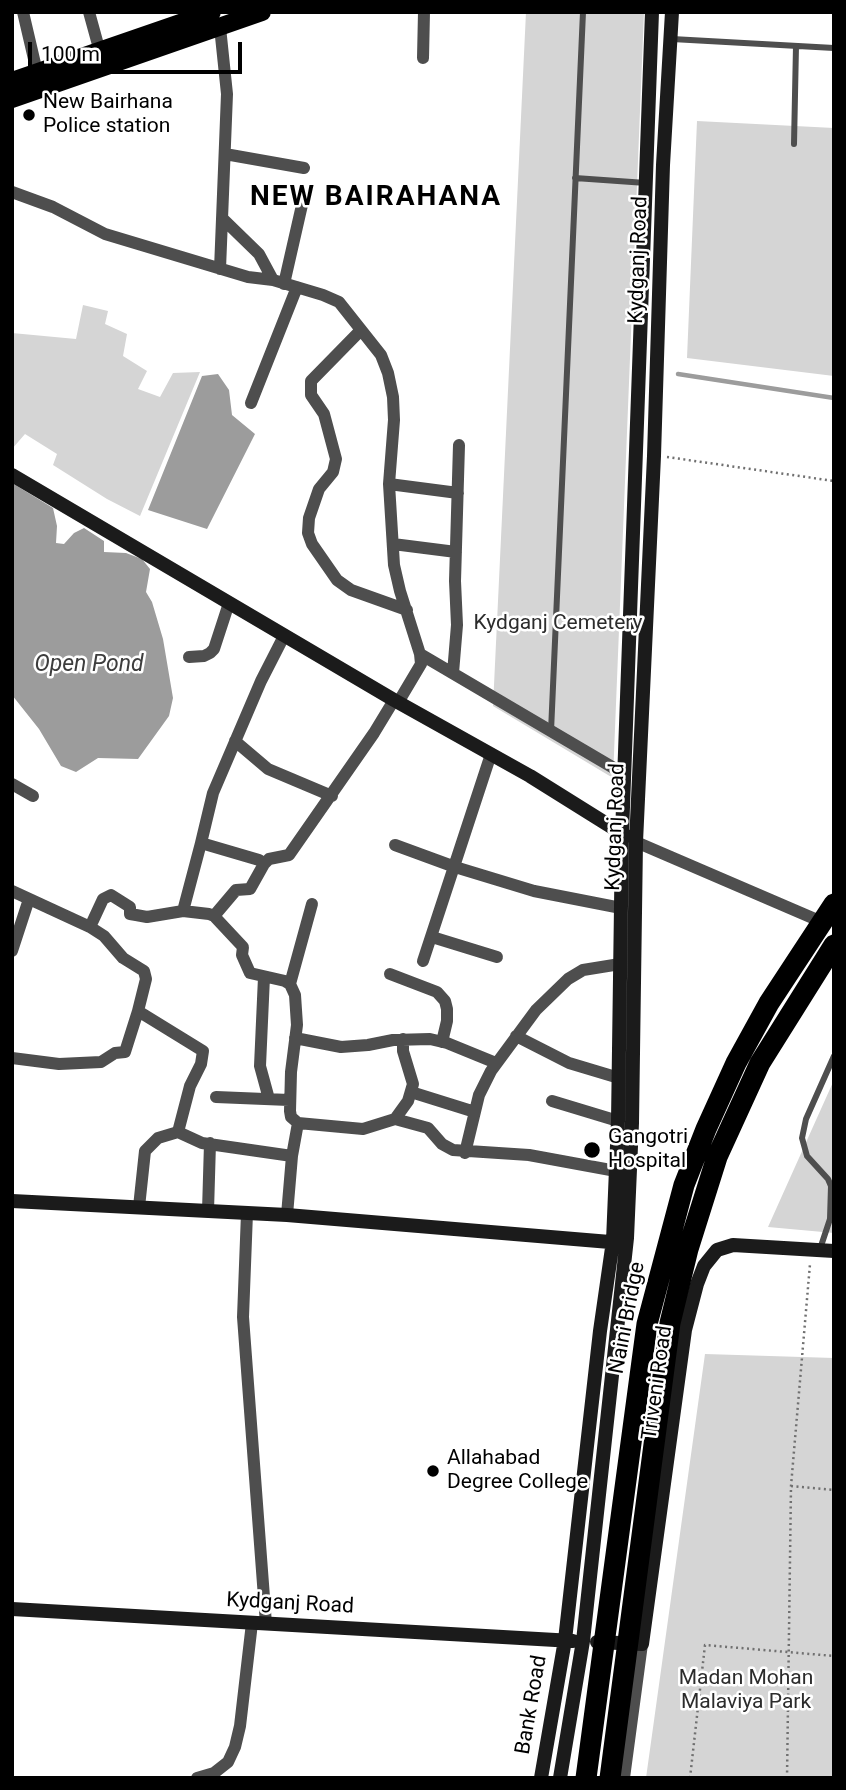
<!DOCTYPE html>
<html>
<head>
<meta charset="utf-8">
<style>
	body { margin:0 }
	#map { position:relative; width:846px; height:1790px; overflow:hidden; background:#fff; font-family:Roboto,sans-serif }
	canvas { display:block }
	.frame { position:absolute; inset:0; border:14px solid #000; pointer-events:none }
	.scale { position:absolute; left:28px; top:42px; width:214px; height:32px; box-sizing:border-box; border:4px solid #000; border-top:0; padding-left:9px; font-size:21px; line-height:24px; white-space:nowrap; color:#000; -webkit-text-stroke:5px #fff; paint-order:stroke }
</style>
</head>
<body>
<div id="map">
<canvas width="846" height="1790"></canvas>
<div class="frame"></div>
<div class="scale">100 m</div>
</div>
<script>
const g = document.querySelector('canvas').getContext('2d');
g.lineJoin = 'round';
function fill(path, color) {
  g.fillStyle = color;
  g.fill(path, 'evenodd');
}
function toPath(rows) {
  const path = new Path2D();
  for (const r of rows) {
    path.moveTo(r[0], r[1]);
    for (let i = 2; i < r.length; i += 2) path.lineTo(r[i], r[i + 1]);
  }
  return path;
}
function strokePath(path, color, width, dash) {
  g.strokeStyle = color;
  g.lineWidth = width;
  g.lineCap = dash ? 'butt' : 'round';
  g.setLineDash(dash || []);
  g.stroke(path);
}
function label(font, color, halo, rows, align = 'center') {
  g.font = font + ' Roboto,sans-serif';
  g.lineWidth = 5;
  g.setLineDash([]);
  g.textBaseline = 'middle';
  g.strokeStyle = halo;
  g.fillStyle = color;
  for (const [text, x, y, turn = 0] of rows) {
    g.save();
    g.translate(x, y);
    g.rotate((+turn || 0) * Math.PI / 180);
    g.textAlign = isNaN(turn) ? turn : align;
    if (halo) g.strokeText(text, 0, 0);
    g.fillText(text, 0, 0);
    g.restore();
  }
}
fill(toPath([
	[526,12,644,12,613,778,493,706],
	[697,121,834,128,834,376,687,358],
	[83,305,108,311,105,324,127,334,123,356,147,371,138,389,160,397,173,373,200,372,140,516,107,499,53,465,57,454,25,434,12,449,12,333,76,339],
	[834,1080,834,1233,768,1227],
	[705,1354,834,1358,834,1778,646,1778]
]), '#d5d5d5');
fill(toPath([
	[218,374,229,390,232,415,255,434,207,529,148,510,202,376],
	[12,483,53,508,57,526,56,543,64,544,74,533,84,528,104,541,104,552,126,553,142,559,150,569,146,592,152,602,163,639,173,698,169,716,138,759,98,758,76,772,61,766,39,729,12,695]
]), '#9c9c9c');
strokePath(toPath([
	[678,374,834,398]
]), '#9c9c9c', 4.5);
strokePath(toPath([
	[667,457,834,481],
	[791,1486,834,1490],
	[690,1778,705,1645,834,1656],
	[787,1778,791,1486,810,1264]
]), '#707070', 2.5, [2, 3.5]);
strokePath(toPath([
	[672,39,834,48],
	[794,144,796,46],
	[575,178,646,183],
	[551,731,583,12],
	[820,1249,830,1219,831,1186,828,1179,807,1156,802,1138,806,1119,834,1056]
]), '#4e4e4e', 6);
strokePath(toPath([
	[23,12,37,72],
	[89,12,100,52],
	[423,58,424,12],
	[225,154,304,168],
	[12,192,53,207,105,234,248,277,273,280,323,295,339,302,381,355,388,373,393,397,394,420,389,484,394,565,400,591,420,654,421,664,399,701],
	[222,218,259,254,273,280],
	[220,269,227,94,220,27],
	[284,284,302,205],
	[361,330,311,381,311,395,324,414,336,459,333,472,319,489,309,518,308,533,312,544,337,580,351,590,407,610],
	[251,403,297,287],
	[389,484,458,493],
	[393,544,456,552],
	[284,636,261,681,213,793,201,843,259,860,264,864,269,859,289,855,374,733,394,700],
	[420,654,624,774],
	[189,657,204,656,210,653,214,649,229,603],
	[453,673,457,625,455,581,459,445],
	[235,741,268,769,332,796],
	[12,784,33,796],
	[636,842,822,922],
	[395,845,455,867,534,891,621,908],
	[12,891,90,927,104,936,123,958,144,971,146,979,138,1011,203,1051,201,1064,190,1086,178,1132,158,1138,145,1151,139,1207],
	[183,911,201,843],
	[214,916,236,890,250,889,264,864],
	[90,927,103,899,111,895,130,907,130,914,136,915,147,917,183,911,209,914,214,916,243,947,242,955,250,973,285,981,290,984,295,995,297,1025,291,1072,290,1111,291,1117,298,1123],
	[432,937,497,957],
	[12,951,29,899],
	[423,961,491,754],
	[390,974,437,992,445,1001,447,1009,447,1021,442,1042],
	[264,977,260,1066,269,1099],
	[290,984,312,904],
	[516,1036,569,1063,619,1078],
	[295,1038,341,1047,368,1045,393,1040,430,1039,447,1043,496,1063],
	[12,1058,59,1064,101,1062,115,1053,125,1052,138,1011],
	[411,1092,475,1112],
	[216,1097,289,1100],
	[552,1101,618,1121],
	[395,1119,408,1101,413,1084,403,1051,403,1039],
	[178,1132,202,1143,292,1156,298,1123,363,1129,395,1119,428,1128,442,1144,453,1150,529,1155,616,1171],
	[465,1153,479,1095,491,1071,536,1010,568,979,583,970,620,964],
	[208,1211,210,1143],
	[247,1213,243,1317,266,1624],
	[287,1215,292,1156],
	[197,1778,214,1773,228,1762,235,1747,240,1726,252,1623],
	[624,1778,642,1644]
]), '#4e4e4e', 12);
strokePath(toPath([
	[12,475,394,700,530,776,626,836],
	[12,1201,287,1215,622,1243],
	[12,1609,573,1641],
	[597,1642,642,1644,685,1330,697,1284,704,1266,717,1250,733,1245,834,1251],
	[541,1778,565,1640,600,1331,613,1241,618,1121,622,834,652,12],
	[560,1778,583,1641,627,1238,632,1123,636,842,654,456,663,165,672,12]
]), '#1b1b1b', 14);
strokePath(toPath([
	[12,81,212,12],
	[12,99,262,12]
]), '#000', 18);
strokePath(toPath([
	[586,1778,647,1324,684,1185,706,1129,736,1063,769,1003,834,904],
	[610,1778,670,1323,688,1249,717,1157,760,1063,834,945]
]), '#000', 21);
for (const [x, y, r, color] of [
	[29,115,7,"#000"],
	[592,1150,9,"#000"],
	[433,1471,7,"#000"]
]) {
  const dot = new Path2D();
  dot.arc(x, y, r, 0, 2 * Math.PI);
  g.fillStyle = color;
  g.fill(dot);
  strokePath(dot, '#fff', 2.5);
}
label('21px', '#000', '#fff', [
	["New Bairhana",43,103],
	["Police station",43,127],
	["Gangotri",608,1138],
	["Hospital",608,1162],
	["Allahabad",447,1459],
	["Degree College",447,1483]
], 'left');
label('21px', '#000', '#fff', [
	["Kydganj Road",639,260,-88],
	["Kydganj Road",616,827,-88],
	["Naini Bridge",628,1318,-79],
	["Triveni Road",658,1383,-82],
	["Kydganj Road",290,1604,3],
	["Bank Road",532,1705,-80]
]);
label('21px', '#2c2c2c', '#fff', [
	["Kydganj Cemetery",558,624],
	["Madan Mohan",746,1679],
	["Malaviya Park",746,1703]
]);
label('italic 23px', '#3d3d3d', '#fff', [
	["Open Pond",89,665]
]);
g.letterSpacing = '2px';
label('bold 28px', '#000', '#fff', [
	["NEW BAIRAHANA",376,198]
]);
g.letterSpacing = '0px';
</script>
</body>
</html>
